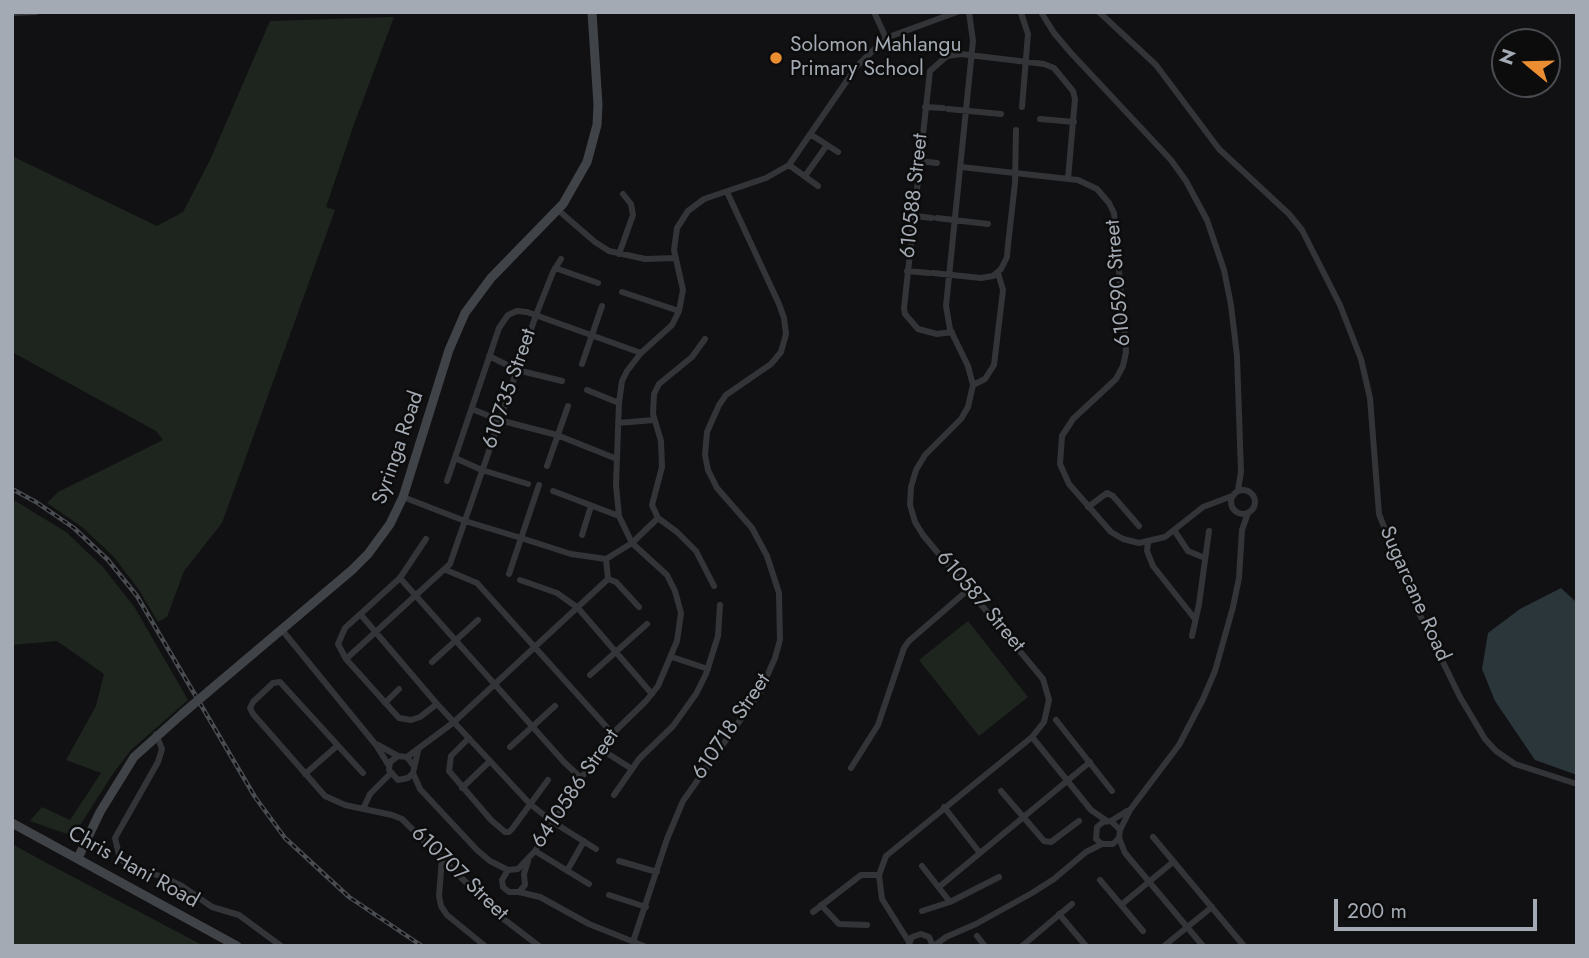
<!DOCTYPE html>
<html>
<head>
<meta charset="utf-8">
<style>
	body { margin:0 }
	#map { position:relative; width:1589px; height:958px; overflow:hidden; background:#111113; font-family:Jost,sans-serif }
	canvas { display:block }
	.frame { position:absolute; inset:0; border:14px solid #a3aab3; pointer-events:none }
	.north { position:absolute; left:1491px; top:28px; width:70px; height:70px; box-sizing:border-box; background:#0c0c0d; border:2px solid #484b4f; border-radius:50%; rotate:289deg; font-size:19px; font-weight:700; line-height:28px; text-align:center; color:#a3aab3 }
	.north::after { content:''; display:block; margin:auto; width:24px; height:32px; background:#eb8e31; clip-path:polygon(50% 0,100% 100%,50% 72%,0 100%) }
	.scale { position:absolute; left:1334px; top:899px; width:203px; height:32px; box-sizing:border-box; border:4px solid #a3aab3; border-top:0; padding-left:9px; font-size:21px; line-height:24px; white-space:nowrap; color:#a3aab3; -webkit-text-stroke:5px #0c0c0d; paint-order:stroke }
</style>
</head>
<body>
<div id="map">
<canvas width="1589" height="958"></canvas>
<div class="frame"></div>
<div class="north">N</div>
<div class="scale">200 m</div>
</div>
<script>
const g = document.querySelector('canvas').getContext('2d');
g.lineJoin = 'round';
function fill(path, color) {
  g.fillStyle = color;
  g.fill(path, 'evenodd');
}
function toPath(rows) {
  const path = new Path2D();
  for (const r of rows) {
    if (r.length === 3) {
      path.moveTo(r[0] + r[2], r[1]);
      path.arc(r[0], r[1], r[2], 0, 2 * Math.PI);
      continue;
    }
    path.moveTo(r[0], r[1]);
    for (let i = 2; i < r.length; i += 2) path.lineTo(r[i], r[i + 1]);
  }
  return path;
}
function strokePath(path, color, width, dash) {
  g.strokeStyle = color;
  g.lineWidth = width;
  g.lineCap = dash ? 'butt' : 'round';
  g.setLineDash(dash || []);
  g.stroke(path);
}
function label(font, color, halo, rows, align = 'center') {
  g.font = font + ' Jost,sans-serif';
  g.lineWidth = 5;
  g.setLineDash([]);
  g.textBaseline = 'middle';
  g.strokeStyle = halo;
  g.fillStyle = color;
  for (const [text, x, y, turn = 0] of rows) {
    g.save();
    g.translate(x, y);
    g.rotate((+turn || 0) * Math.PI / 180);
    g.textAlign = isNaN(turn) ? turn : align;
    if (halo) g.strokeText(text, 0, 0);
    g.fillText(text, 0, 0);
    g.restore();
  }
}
fill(toPath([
	[394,17,353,127,326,207,335,210,222,523,184,571,167,617,158,622,139,590,113,556,82,527,47,503,58,492,163,440,156,431,12,352,12,156,157,226,183,212,210,160,270,21],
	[12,499,66,532,103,567,135,608,188,700,131,750,112,775,77,830,70,835,30,821,42,807,70,820,101,773,66,760,96,706,104,674,57,641,12,645],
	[968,621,1028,697,979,736,919,660],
	[12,844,43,861,204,946,12,946]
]), '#1e251e');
fill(toPath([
	[1561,588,1577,603,1577,775,1535,760,1495,701,1482,669,1488,633,1520,609]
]), '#2b363b');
strokePath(toPath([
	[874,12,886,38],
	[1041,12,1054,33,1071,53,1171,160,1186,181,1207,220,1224,270,1231,305,1237,356,1241,472,1238,490],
	[1099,12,1156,65,1219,149,1289,214,1302,230,1340,305,1361,359,1370,398,1379,514,1415,605,1460,697,1485,739,1496,751,1515,764,1577,784],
	[12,13,36,12],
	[1021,13,1028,34,1022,107],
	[925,107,943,108],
	[948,109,1001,114],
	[1040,119,1074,122],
	[810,134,838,152],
	[919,161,937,163],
	[789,165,818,186],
	[961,167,1078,180,1097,189,1109,203,1114,213,1126,352,1123,366,1116,379,1073,419,1062,436,1060,464,1069,484,1111,532,1123,539,1139,543,1165,537,1203,507,1232,496],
	[805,176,827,145],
	[558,210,595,242,609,251,645,259,676,258],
	[914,216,932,218],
	[937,218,988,224],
	[619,254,633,215,631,204,623,194],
	[555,268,598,283],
	[907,271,929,273],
	[933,273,981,278,993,276,1001,269,1007,257,1008,245,1015,183,1016,130],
	[622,292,679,311],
	[952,332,937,334,918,329,905,314,904,308,930,71,947,56,961,54,1044,64,1054,68,1073,91,1075,99,1068,179],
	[705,339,692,357,659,384,654,394,653,414,661,441,662,467,652,505,658,518,677,532,696,551,714,586],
	[489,356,517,370,562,381],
	[582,364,602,306],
	[973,385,985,379,994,365,1003,290,998,273],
	[587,390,619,403],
	[472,409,499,420,557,435,617,459],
	[618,423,654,420],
	[455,458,482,470,528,484],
	[547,466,568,406],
	[447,481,499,328,508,315,517,311,527,312,641,353],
	[1243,502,12],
	[553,491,619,516],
	[403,497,465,521,521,538,571,554,606,559,632,543,658,518],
	[1088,507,1107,493,1113,496,1139,526],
	[1174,530,1188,551,1205,558],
	[582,535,591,506],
	[426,539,400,578,345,628,338,644,346,659,399,718,411,720,420,717,437,704],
	[1148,543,1147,551,1153,566,1195,619],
	[446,570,477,583,612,733],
	[509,574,539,485],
	[400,578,564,762,580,777],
	[608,579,616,582,639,607],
	[520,580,557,593,578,608,652,694],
	[361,615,437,704,530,804,553,822,596,849],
	[282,630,376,745,389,766],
	[1192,636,1199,604,1209,531],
	[672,657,708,669],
	[346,659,450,564,536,315,553,272,561,259],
	[432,662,478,620],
	[590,675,647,624],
	[385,703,399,689],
	[1056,720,1112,791],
	[156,734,162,749,158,762,115,838,120,859,129,866,163,877,182,886,212,907,239,915,281,946],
	[1032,737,1091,810,1107,821],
	[469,738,451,756,449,771,491,820,505,832,509,832,512,829,548,780],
	[378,745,398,756],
	[510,747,555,706],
	[599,748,632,769],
	[407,757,454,722,608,579,606,559],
	[413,765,407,757,398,756,390,762,389,770,398,780,408,778,413,773,418,751],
	[851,768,878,725,904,648,909,641,969,589],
	[363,773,280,682,273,683,253,702,250,708,253,714,325,796,345,805,392,815,402,819,501,917,539,946],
	[413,773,420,789,477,850,490,861,508,870,518,869,535,851,605,741,646,701,658,686,677,641,681,613,675,591,667,575,632,543,619,516,616,485,619,403,622,381,627,371,641,353,672,325,679,311,683,290,674,250,677,228,688,211,704,199,766,178,789,165,857,66,886,38,957,12],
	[305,774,337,746],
	[462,788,490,761],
	[1001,791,1044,841,1051,842,1079,821],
	[614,795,639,759,673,726,696,694,706,674,718,636,720,605],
	[944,807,980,853],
	[363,809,370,794,390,774],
	[1111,821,1120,830,1119,838,1113,844,1102,844,1096,839,1097,827,1103,822,1111,821,1127,811],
	[1120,830,1130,810,1179,745,1203,699,1215,671,1233,607,1239,578,1242,530,1248,513],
	[1153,837,1244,946],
	[1119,838,1125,853,1203,946],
	[535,851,589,884],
	[442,858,439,896,441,906,447,915,485,946],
	[619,861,657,872],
	[922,866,950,902],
	[508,870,502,880,503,887,509,892,519,892,540,897,589,924,644,946],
	[567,871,584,841],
	[1100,880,1143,931],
	[939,887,1090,762],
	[519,892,525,885,524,874,528,861],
	[609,895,646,907],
	[821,905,839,924,867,925],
	[1121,905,1173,862],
	[922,911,950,902,999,877],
	[813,912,861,875,879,875],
	[1059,914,1086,946],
	[977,936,985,946],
	[633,942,667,839,683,801,760,692,775,658,780,640,779,593,767,556,752,528,717,488,708,470,705,455,707,432,719,405,726,395,771,364,781,352,786,334,784,318,779,304,727,192],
	[909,942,882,899,879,875,886,856,1032,737,1044,722,1049,700,1043,679,923,535,915,522,910,505,911,487,916,470,925,455,961,419,968,407,973,385,968,366,950,329,946,306,973,41,969,12],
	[909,944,912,937,921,934,929,937,933,946],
	[934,946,946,937,976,924,1032,893,1054,879,1086,852,1102,844],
	[1022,946,1072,904],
	[1164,946,1212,907]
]), '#323437', 6);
strokePath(toPath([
	[209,691,352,570,368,554,390,524,403,497,449,350,465,313,491,278,563,204,587,162,597,125,598,105,592,12],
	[12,823,237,946],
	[78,858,100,812,134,757,182,714]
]), '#404347', 9);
const rail = toPath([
	[12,489,36,502,74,528,108,560,137,596,255,797,285,838,349,897,422,946]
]);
strokePath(rail, '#494c50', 4.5);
strokePath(rail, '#0c0c0d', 2, [5]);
strokePath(toPath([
	[182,714,209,691]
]), '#404347', 9);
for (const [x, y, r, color] of [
	[776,58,7,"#eb8e31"]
]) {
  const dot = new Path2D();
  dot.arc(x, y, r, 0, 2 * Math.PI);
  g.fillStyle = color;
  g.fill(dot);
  strokePath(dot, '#0c0c0d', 2.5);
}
label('21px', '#a3aab3', '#0c0c0d', [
	["Solomon Mahlangu",790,46],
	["Primary School",790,70]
], 'left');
label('21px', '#a3aab3', '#0c0c0d', [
	["610588 Street",915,196,-84],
	["610590 Street",1119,283,-95],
	["610735 Street",510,389,-71],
	["Syringa Road",399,448,-71],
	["Sugarcane Road",1414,594,66],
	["610587 Street",980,602,50],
	["610718 Street",732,727,-56],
	["6410586 Street",576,789,-56],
	["Chris Hani Road",133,868,29],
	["610707 Street",459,874,44]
]);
</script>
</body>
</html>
